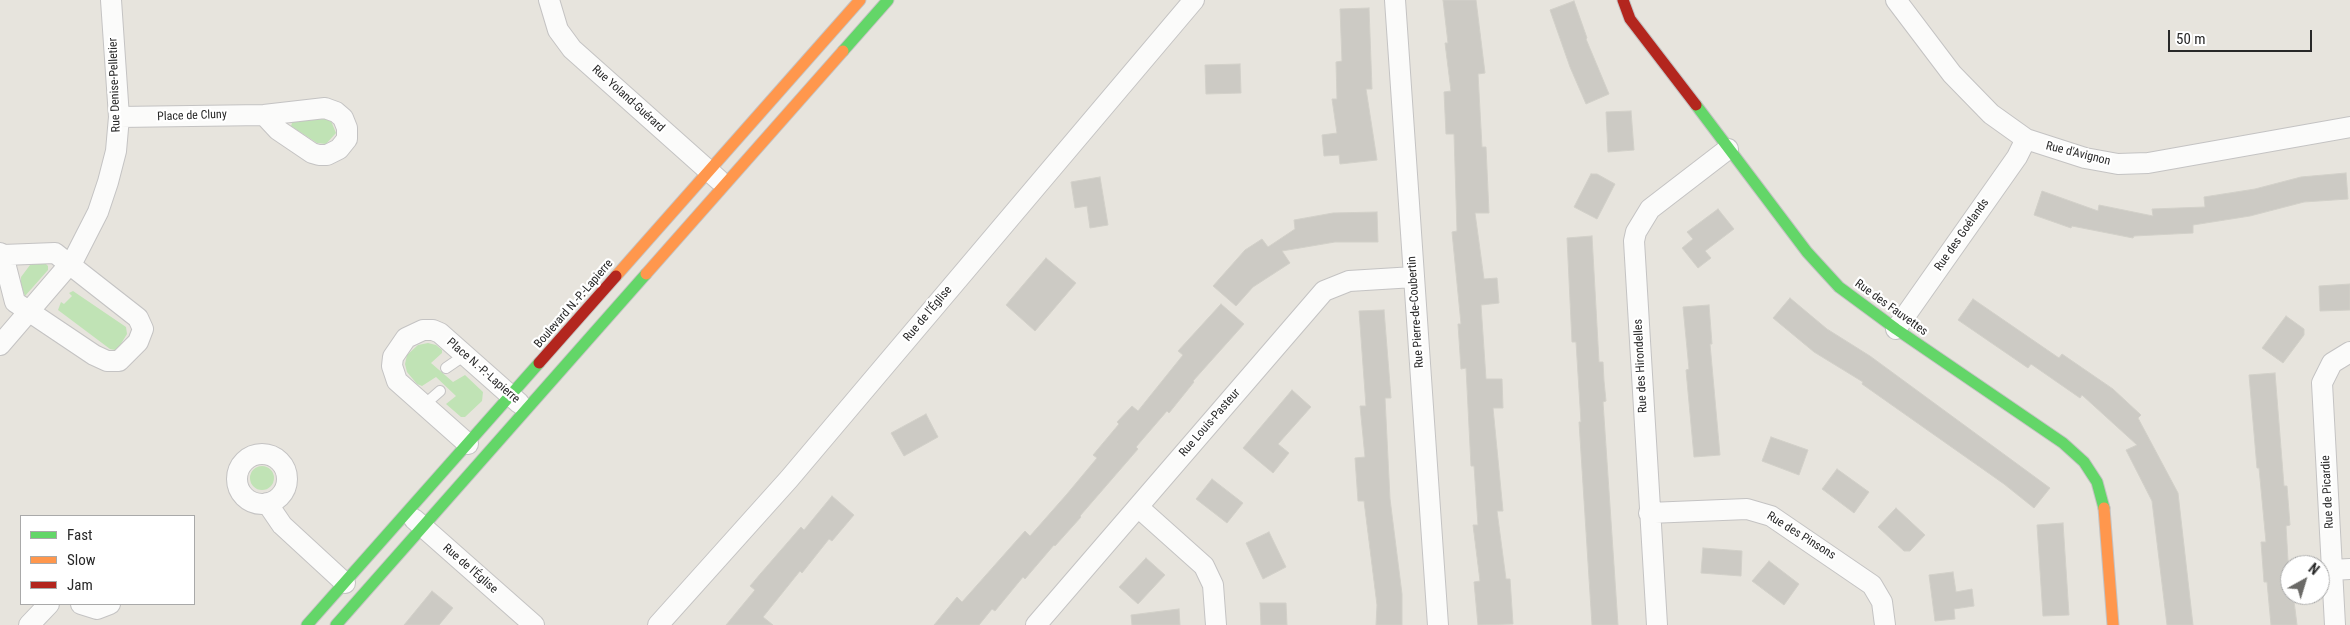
<!DOCTYPE html>
<html>
<head>
<meta charset="utf-8">
<style>
	body { margin:0 }
	#map { position:relative; width:2350px; height:625px; overflow:hidden; background:#e7e4dd; font-family:"Roboto Condensed",sans-serif }
	canvas { display:block }
	.legend { position:absolute; left:20px; top:515px; width:175px; height:90px; box-sizing:border-box; background:#fff; border:1px solid #a9a9a9; margin:0; padding:6px 9px; list-style:none; font-size:15px; color:#282828 }
	.legend li { display:flex; align-items:center; gap:10px; height:25px }
	.legend b { width:25px; border:1px solid #a9a9a9 }
	.north { position:absolute; left:2280px; top:555px; width:50px; height:50px; box-sizing:border-box; background:#fff; border:1px solid #a9a9a9; border-radius:50%; rotate:39deg; font-size:14px; font-weight:700; line-height:20px; text-align:center; color:#282828 }
	.north::after { content:''; display:block; margin:auto; width:18px; height:22px; background:#6b6a67; clip-path:polygon(50% 0,100% 100%,50% 72%,0 100%) }
	.scale { position:absolute; left:2168px; top:30px; width:144px; height:22px; box-sizing:border-box; border:2px solid #282828; border-top:0; padding-left:6px; font-size:15px; line-height:18px; white-space:nowrap; color:#282828; -webkit-text-stroke:4px #fff; paint-order:stroke }
</style>
</head>
<body>
<div id="map">
<canvas width="2350" height="625"></canvas>
<ul class="legend">
<li><b style="height:6px;background:#63d668"></b>Fast</li>
<li><b style="height:6px;background:#ff974d"></b>Slow</li>
<li><b style="height:6px;background:#b3261e"></b>Jam</li>
</ul>
<div class="north">N</div>
<div class="scale">50 m</div>
</div>
<script>
const g = document.querySelector('canvas').getContext('2d');
g.lineJoin = 'round';
function fill(path, color) {
  g.fillStyle = color;
  g.fill(path, 'evenodd');
}
function toPath(rows) {
  const path = new Path2D();
  for (const r of rows) {
    if (r.length === 3) {
      path.moveTo(r[0] + r[2], r[1]);
      path.arc(r[0], r[1], r[2], 0, 2 * Math.PI);
      continue;
    }
    path.moveTo(r[0], r[1]);
    for (let i = 2; i < r.length; i += 2) path.lineTo(r[i], r[i + 1]);
  }
  return path;
}
function strokePath(path, color, width, dash) {
  g.strokeStyle = color;
  g.lineWidth = width;
  g.lineCap = dash ? 'butt' : 'round';
  g.setLineDash(dash || []);
  g.stroke(path);
}
function label(font, color, halo, rows, align = 'center') {
  g.font = font + ' "Roboto Condensed",sans-serif';
  g.lineWidth = 4.5;
  g.setLineDash([]);
  g.textBaseline = 'middle';
  g.strokeStyle = halo;
  g.fillStyle = color;
  for (const [text, x, y, turn = 0] of rows) {
    g.save();
    g.translate(x, y);
    g.rotate((+turn || 0) * Math.PI / 180);
    g.textAlign = isNaN(turn) ? turn : align;
    if (halo) g.strokeText(text, 0, 0);
    g.fillText(text, 0, 0);
    g.restore();
  }
}
fill(toPath([
	[325,119,331,121,336,133,326,144,317,143,291,126,293,120],
	[36,262,45,263,48,266,48,270,25,296,21,285,21,277,30,265],
	[73,291,126,327,127,334,119,347,115,350,110,349,58,310,61,302,64,304,72,296,69,293],
	[428,343,436,345,442,350,442,353,431,363,453,382,465,375,483,392,482,401,465,417,461,417,446,404,456,396,436,377,422,386,417,384,407,372,405,364,407,355,418,345],
	[262,478,12]
]), '#c0e3b5');
const building = toPath([
	[1443,0,1476,0,1485,73,1478,74,1482,147,1486,147,1489,213,1475,213,1484,279,1497,278,1499,303,1481,305,1486,379,1502,379,1503,408,1493,408,1503,511,1497,511,1506,579,1510,579,1513,624,1478,625,1474,582,1480,581,1473,525,1478,525,1474,466,1471,466,1466,368,1461,369,1458,324,1461,324,1452,232,1457,231,1454,134,1446,134,1444,92,1451,91,1445,43,1448,43,1443,0],
	[1574,1,1587,38,1586,39,1609,94,1586,104,1570,67,1550,10,1574,1],
	[1369,8,1372,89,1366,89,1377,160,1340,164,1339,155,1324,156,1322,135,1337,133,1332,99,1337,99,1336,62,1342,61,1340,9,1369,8],
	[1240,64,1241,93,1206,94,1205,65,1240,64],
	[1631,111,1634,150,1608,152,1606,112,1631,111],
	[2346,173,2348,199,2304,202,2250,216,2193,225,2193,233,2134,236,2133,238,2072,226,2071,228,2034,215,2042,191,2098,211,2099,205,2153,216,2152,209,2205,207,2204,197,2255,189,2301,177,2346,173],
	[1591,174,1597,174,1615,184,1597,219,1574,207,1591,174],
	[1100,177,1108,225,1090,228,1087,206,1075,208,1071,182,1100,177],
	[1718,209,1734,229,1705,251,1711,258,1698,268,1682,248,1693,239,1687,232,1718,209],
	[1377,212,1378,242,1335,242,1282,251,1290,263,1253,287,1236,306,1213,286,1245,250,1262,239,1268,247,1295,229,1294,220,1333,213,1377,212],
	[1592,236,1599,362,1603,362,1604,381,1606,401,1603,402,1618,625,1592,625,1579,422,1581,422,1576,342,1572,342,1567,238,1592,236],
	[1046,258,1076,283,1035,331,1006,305,1046,258],
	[2350,284,2350,310,2320,311,2319,286,2350,284],
	[1790,298,1827,329,1870,356,2050,488,2034,508,2004,484,1862,384,1863,382,1814,352,1773,318,1790,298],
	[1973,299,2059,358,2062,354,2113,389,2141,415,2138,418,2178,493,2193,625,2167,625,2152,501,2126,450,2137,445,2082,395,2080,398,2031,364,2028,368,1958,320,1973,299],
	[1221,304,1244,324,1193,381,1194,382,1169,413,1167,411,1136,447,1138,449,1080,516,1081,517,1055,546,1054,545,1025,579,1023,577,995,611,992,609,979,625,934,625,957,597,962,602,1025,531,1030,536,1067,494,1097,458,1093,455,1119,424,1117,422,1132,406,1138,411,1183,355,1178,351,1221,304],
	[1709,305,1712,344,1710,344,1720,455,1694,457,1686,370,1689,369,1683,307,1709,305],
	[1384,310,1391,398,1385,398,1390,499,1402,594,1402,625,1376,625,1377,605,1364,501,1358,501,1355,458,1365,457,1360,406,1366,406,1359,311,1384,310],
	[2286,316,2304,329,2304,335,2283,363,2262,348,2286,316],
	[2275,373,2284,486,2287,486,2290,525,2286,526,2290,595,2291,601,2294,601,2297,625,2271,625,2267,582,2264,582,2261,542,2266,542,2259,468,2257,468,2249,375,2275,373],
	[1292,390,1311,407,1278,444,1289,453,1273,473,1243,448,1292,390],
	[926,414,938,437,904,456,891,433,926,414],
	[1771,437,1808,450,1799,475,1762,461,1771,437],
	[1837,469,1869,492,1854,513,1822,489,1837,469],
	[1212,479,1243,503,1227,523,1196,499,1212,479],
	[832,496,854,515,832,541,829,539,802,573,800,571,763,617,773,625,726,625,755,590,750,586,761,573,801,527,804,530,832,496],
	[1896,508,1925,535,1910,551,1904,551,1878,527,1896,508],
	[2063,523,2069,615,2043,616,2037,525,2063,523],
	[1269,532,1286,567,1263,579,1246,543,1269,532],
	[1703,548,1742,551,1741,576,1701,573,1703,548],
	[1146,558,1165,575,1138,604,1119,587,1146,558],
	[1769,561,1799,584,1784,605,1752,581,1769,561],
	[1953,572,1956,592,1972,589,1974,606,1954,609,1955,619,1935,621,1929,575,1953,572],
	[432,591,453,608,439,625,404,625,432,591],
	[1260,603,1286,603,1287,625,1261,625,1260,603],
	[1179,609,1180,625,1132,625,1131,615,1179,609]
]);
fill(building, '#cccac4');
strokePath(building, '#d2d0c9', 1);
const lane = toPath([
	[446,368,465,355],
	[424,405,440,391]
]);
const street = toPath([
	[549,0,558,30,572,49,719,180],
	[1395,0,1438,625],
	[1896,0,1952,74,1991,114,2026,139,2085,158,2118,164,2148,163,2350,127],
	[119,117,264,115,325,108,336,112,343,118,347,128,347,139,339,149,327,155,319,155,312,153,278,130,264,115],
	[0,253,3,255,55,253,138,318,143,329,138,342,119,361,107,361,94,355,15,302,3,255],
	[1896,329,2017,157,2026,139],
	[0,345,74,259,98,212,108,182,116,151,119,117,111,0],
	[468,444,397,381,392,366,393,357,406,338,423,330,433,330,440,333,519,403],
	[262,479,25],
	[267,503,282,525,345,583],
	[1138,507,1204,566,1213,585,1216,625],
	[1649,513,1747,509,1771,516,1872,585,1882,602,1885,625],
	[414,519,534,625],
	[2332,570,2350,569],
	[81,604,97,609,110,604],
	[29,625,49,604],
	[658,625,789,479,1194,0],
	[1036,625,1324,291,1349,281,1414,277],
	[1657,625,1634,241,1636,232,1650,209,1728,149],
	[2335,625,2322,383,2332,363,2350,352]
]);
const fast = toPath([
	[843,51,888,0],
	[1696,105,1807,252,1839,287,1896,329,2063,443,2084,462,2097,482,2104,508],
	[307,625,539,363],
	[336,625,646,274]
]);
const slow = toPath([
	[646,274,843,51],
	[616,276,860,0],
	[2104,508,2113,625]
]);
const jam = toPath([
	[1623,0,1630,19,1696,105],
	[539,363,616,276]
]);
strokePath(lane, '#c4c3c3', 12);
strokePath(street, '#c4c3c3', 22);
strokePath(fast, '#c4c3c3', 13);
strokePath(slow, '#c4c3c3', 13);
strokePath(jam, '#c4c3c3', 13);
strokePath(lane, '#fbfbfa', 10);
strokePath(street, '#fbfbfa', 20);
strokePath(fast, '#63d668', 11);
strokePath(slow, '#ff974d', 11);
strokePath(jam, '#b3261e', 11);
label('12px', '#282828', '#fff', [
	["Rue Denise-Pelletier",115,85,-92],
	["Rue Yoland-Guérard",628,99,42],
	["Place de Cluny",192,116,-2],
	["Rue d'Avignon",2078,154,14],
	["Rue des Goélands",1962,235,-55],
	["Boulevard N.-P.-Lapierre",574,304,-49],
	["Rue des Fauvettes",1891,308,36],
	["Rue Pierre-de-Coubertin",1416,312,-94],
	["Rue de l'Église",928,314,-50],
	["Rue des Hirondelles",1641,366,-93],
	["Place N.-P.-Lapierre",483,371,41],
	["Rue Louis-Pasteur",1210,423,-49],
	["Rue de Picardie",2328,492,-93],
	["Rue des Pinsons",1801,536,32],
	["Rue de l'Église",470,569,41]
]);
</script>
</body>
</html>
